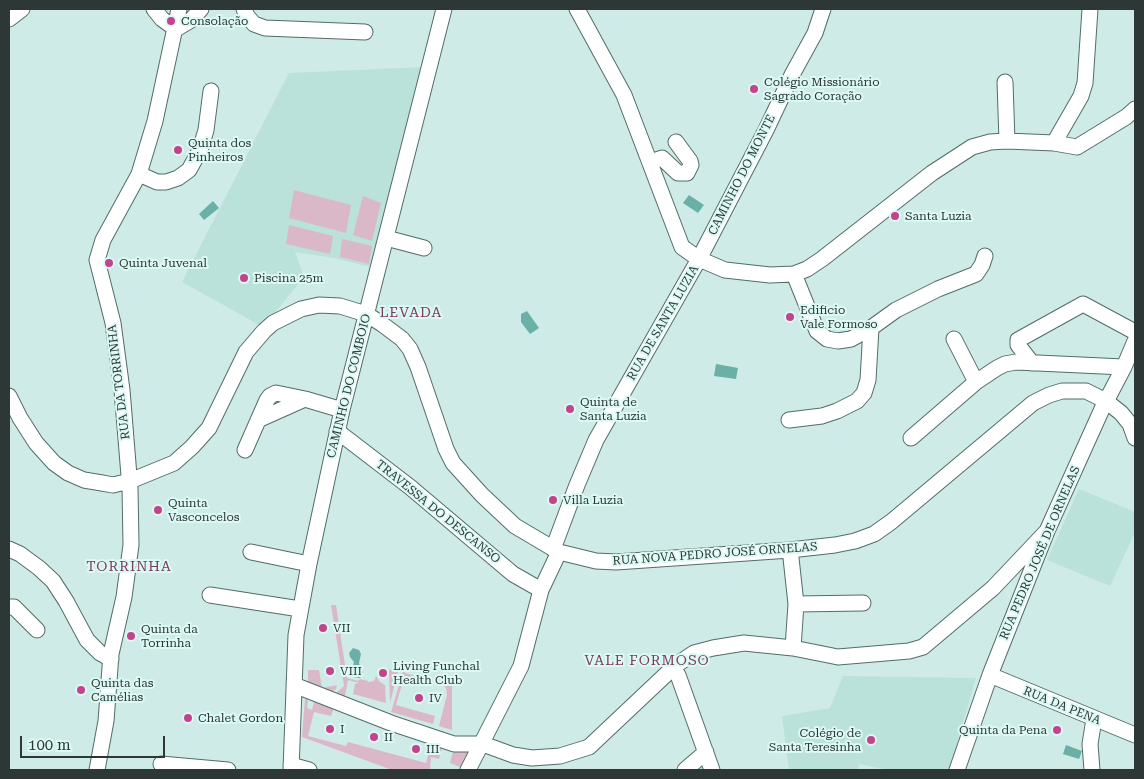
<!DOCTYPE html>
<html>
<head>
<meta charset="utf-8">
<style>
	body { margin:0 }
	#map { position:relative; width:1144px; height:779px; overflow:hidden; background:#cfebe7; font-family:"Roboto Serif",serif }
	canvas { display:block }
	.frame { position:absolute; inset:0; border:10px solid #2c3736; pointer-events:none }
	.scale { position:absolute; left:20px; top:736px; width:145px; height:22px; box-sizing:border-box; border:2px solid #2c3736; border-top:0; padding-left:6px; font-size:15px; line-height:18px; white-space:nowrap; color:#2c3736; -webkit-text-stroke:4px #dcf9f4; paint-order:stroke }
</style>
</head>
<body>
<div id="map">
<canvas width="1144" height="779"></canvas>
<div class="frame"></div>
<div class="scale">100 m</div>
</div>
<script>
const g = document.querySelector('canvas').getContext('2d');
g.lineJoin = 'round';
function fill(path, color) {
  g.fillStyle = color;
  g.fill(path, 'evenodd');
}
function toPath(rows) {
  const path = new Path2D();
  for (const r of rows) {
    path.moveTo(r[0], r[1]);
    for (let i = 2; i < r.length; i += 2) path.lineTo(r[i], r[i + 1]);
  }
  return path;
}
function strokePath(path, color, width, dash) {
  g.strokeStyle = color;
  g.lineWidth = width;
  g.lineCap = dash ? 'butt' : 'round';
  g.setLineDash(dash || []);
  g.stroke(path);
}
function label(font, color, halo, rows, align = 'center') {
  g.font = font + ' "Roboto Serif",serif';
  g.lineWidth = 4;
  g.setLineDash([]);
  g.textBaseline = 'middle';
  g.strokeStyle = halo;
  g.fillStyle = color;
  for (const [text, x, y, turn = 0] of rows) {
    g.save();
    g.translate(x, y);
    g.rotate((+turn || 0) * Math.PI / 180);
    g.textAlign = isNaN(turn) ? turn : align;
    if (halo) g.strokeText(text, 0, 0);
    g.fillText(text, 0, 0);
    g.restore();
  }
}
fill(toPath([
	[424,67,370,267,334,258,295,252,304,277,263,327,182,282,289,73],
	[1079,489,1135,512,1135,532,1110,586,1047,560],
	[843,676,976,678,949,770,889,770,859,764,858,770,789,770,782,716,830,708]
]), '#bbe1db');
fill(toPath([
	[294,190,351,205,346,233,289,218],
	[363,196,381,203,372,241,353,235],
	[289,225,333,236,330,254,286,244],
	[342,239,372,246,369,264,340,257],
	[331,605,336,605,347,678,358,681,360,679,368,681,368,682,374,681,376,676,380,682,385,685,386,703,353,694,355,684,359,683,348,680,345,696,335,694,344,686],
	[399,668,390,703,389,670],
	[404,668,405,673,422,678,420,686,403,681,396,705,435,716,433,724,391,712],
	[308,670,319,670,322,688,337,685,336,689,330,693,308,687],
	[440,683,452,686,452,730,439,726,447,695,446,688],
	[305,699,308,700,307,708,312,710,314,702,334,707,331,716,314,712,308,736,346,746,348,742,426,763,433,737,476,749,465,769,450,763,453,751,442,748,439,759,431,757,430,770,392,770,302,737]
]), '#dbb8c8');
fill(toPath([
	[689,195,704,205,698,213,683,203],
	[213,201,219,208,204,220,199,214],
	[527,311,539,328,530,334,521,322,521,314],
	[716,364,738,368,736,379,714,376],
	[353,648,359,650,361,654,359,663,363,673,360,678,354,677,351,673,354,662,350,657,349,653],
	[1066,745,1082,751,1079,759,1063,754]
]), '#6ab0a7');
const minor = toPath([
	[154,9,162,19,176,29,191,20,201,9],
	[244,9,247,16,254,24,265,28,365,32],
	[577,9,624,95,682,247,699,259,725,270,770,275,794,274,807,269,822,259,932,173,972,147,990,142,1007,141,1054,143,1077,147,1126,117,1135,109],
	[9,19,22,9],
	[1005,82,1007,141],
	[1054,143,1081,96,1085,83,1090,9],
	[650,162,662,158,678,173,687,173,691,165,690,161,676,142],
	[139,174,157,182,166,182,178,178,189,170,200,150,206,130,211,91],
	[386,238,424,248],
	[794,274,817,331,827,339,838,341,851,339,871,328,896,310,938,289,976,274,982,265,985,256],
	[954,339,976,382],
	[1032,363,1018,345,1018,340,1083,304,1135,332],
	[9,396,20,418,36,443,54,463,68,473,84,480,102,483,113,485,130,481,174,463,192,447,209,428,246,352,264,331,273,323,301,309,319,305,340,306,366,314,382,324,402,339,410,349,418,367,446,449,453,463,482,495,515,526,559,552,596,561,616,562,790,550,835,545,855,541,874,534,891,522,1033,403,1049,395,1062,391,1086,391,1106,401,1121,413,1130,424,1135,438],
	[258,420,305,399],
	[789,420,822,416,837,411,857,401,864,393,868,380,871,328],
	[337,431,410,487,513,574,541,590],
	[911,438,976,382,997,368,1005,364,1016,362,1124,367],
	[245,450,267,400,270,396,276,393,305,399,342,410],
	[9,549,20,554,39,568,53,581,66,601,87,640,100,653,111,659],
	[553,549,577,485,596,440,699,259,766,130,793,73,815,33,823,9],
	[251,552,309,564],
	[791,558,796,604,793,648],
	[210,595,300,609],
	[796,604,863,603],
	[9,607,14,607,37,630],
	[678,675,712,770],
	[990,675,1135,735],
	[294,685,391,723,454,744,483,744,513,755,532,758,560,756,589,747,676,665,694,653,713,648,744,643,793,648,838,657,909,651,923,647,993,588,1047,531],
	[161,764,228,770],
	[291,765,309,770],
	[97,770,106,721,111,654,124,597,131,545,130,488,122,390,113,323,97,260,103,240,139,174,155,121,179,9],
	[291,770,296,635,309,564,342,410,444,9],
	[468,770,521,666,541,590,559,552],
	[685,770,706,752],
	[957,770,990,675,1047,531,1102,409,1124,367,1135,341],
	[1092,770,1090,744,1094,719]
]);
strokePath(minor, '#536c68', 17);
strokePath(minor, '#fff', 15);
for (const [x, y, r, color] of [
	[171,21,5,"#c3438d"],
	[754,89,5,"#c3438d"],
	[178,150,5,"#c3438d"],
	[895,216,5,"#c3438d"],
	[109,263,5,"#c3438d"],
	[244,278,5,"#c3438d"],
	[790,317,5,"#c3438d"],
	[570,409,5,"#c3438d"],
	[553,500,5,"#c3438d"],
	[158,510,5,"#c3438d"],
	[323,628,5,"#c3438d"],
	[131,636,5,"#c3438d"],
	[330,671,5,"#c3438d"],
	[383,673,5,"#c3438d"],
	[81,690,5,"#c3438d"],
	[419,698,5,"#c3438d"],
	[188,718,5,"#c3438d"],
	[330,729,5,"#c3438d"],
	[1057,730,5,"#c3438d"],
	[374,737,5,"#c3438d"],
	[871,740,5,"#c3438d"],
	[416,749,5,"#c3438d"]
]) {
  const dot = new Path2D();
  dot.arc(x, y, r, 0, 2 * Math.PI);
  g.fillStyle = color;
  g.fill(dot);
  strokePath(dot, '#dcf9f4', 2);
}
label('12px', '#2c3736', '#dcf9f4', [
	["Consolação",181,21],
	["Colégio Missionário",764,82],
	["Sagrado Coração",764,96],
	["Quinta dos",188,143],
	["Pinheiros",188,157],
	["Santa Luzia",905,216],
	["Quinta Juvenal",119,263],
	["Piscina 25m",254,278],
	["Edificio",800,310],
	["Vale Formoso",800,324],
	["Quinta de",580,402],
	["Santa Luzia",580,416],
	["Villa Luzia",563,500],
	["Quinta",168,503],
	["Vasconcelos",168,517],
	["VII",333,628],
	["Quinta da",141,629],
	["Torrinha",141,643],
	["Living Funchal",393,666],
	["Health Club",393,680],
	["VIII",340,671],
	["Quinta das",91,683],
	["Camélias",91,697],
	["IV",429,698],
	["Chalet Gordon",198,718],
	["I",340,729],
	["Quinta da Pena",1047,730,"right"],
	["Colégio de",861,733,"right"],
	["Santa Teresinha",861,747,"right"],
	["II",384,737],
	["III",426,749]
], 'left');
label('12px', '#2c3736', '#dcf9f4', [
	["CAMINHO DO MONTE",742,175,-63],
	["RUA DE SANTA LUZIA",663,323,-60],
	["RUA DA TORRINHA",119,382,-97],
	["CAMINHO DO COMBOIO",349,386,-76],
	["TRAVESSA DO DESCANSO",438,512,39],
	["RUA PEDRO JOSÉ DE ORNELAS",1040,553,-67],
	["RUA NOVA PEDRO JOSÉ ORNELAS",715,554,-4],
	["RUA DA PENA",1062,706,22]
]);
g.letterSpacing = '1px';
label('14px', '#7b3b5d', '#dcf9f4', [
	["LEVADA",411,313],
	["TORRINHA",129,567],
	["VALE FORMOSO",647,661]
]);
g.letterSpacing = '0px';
</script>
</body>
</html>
